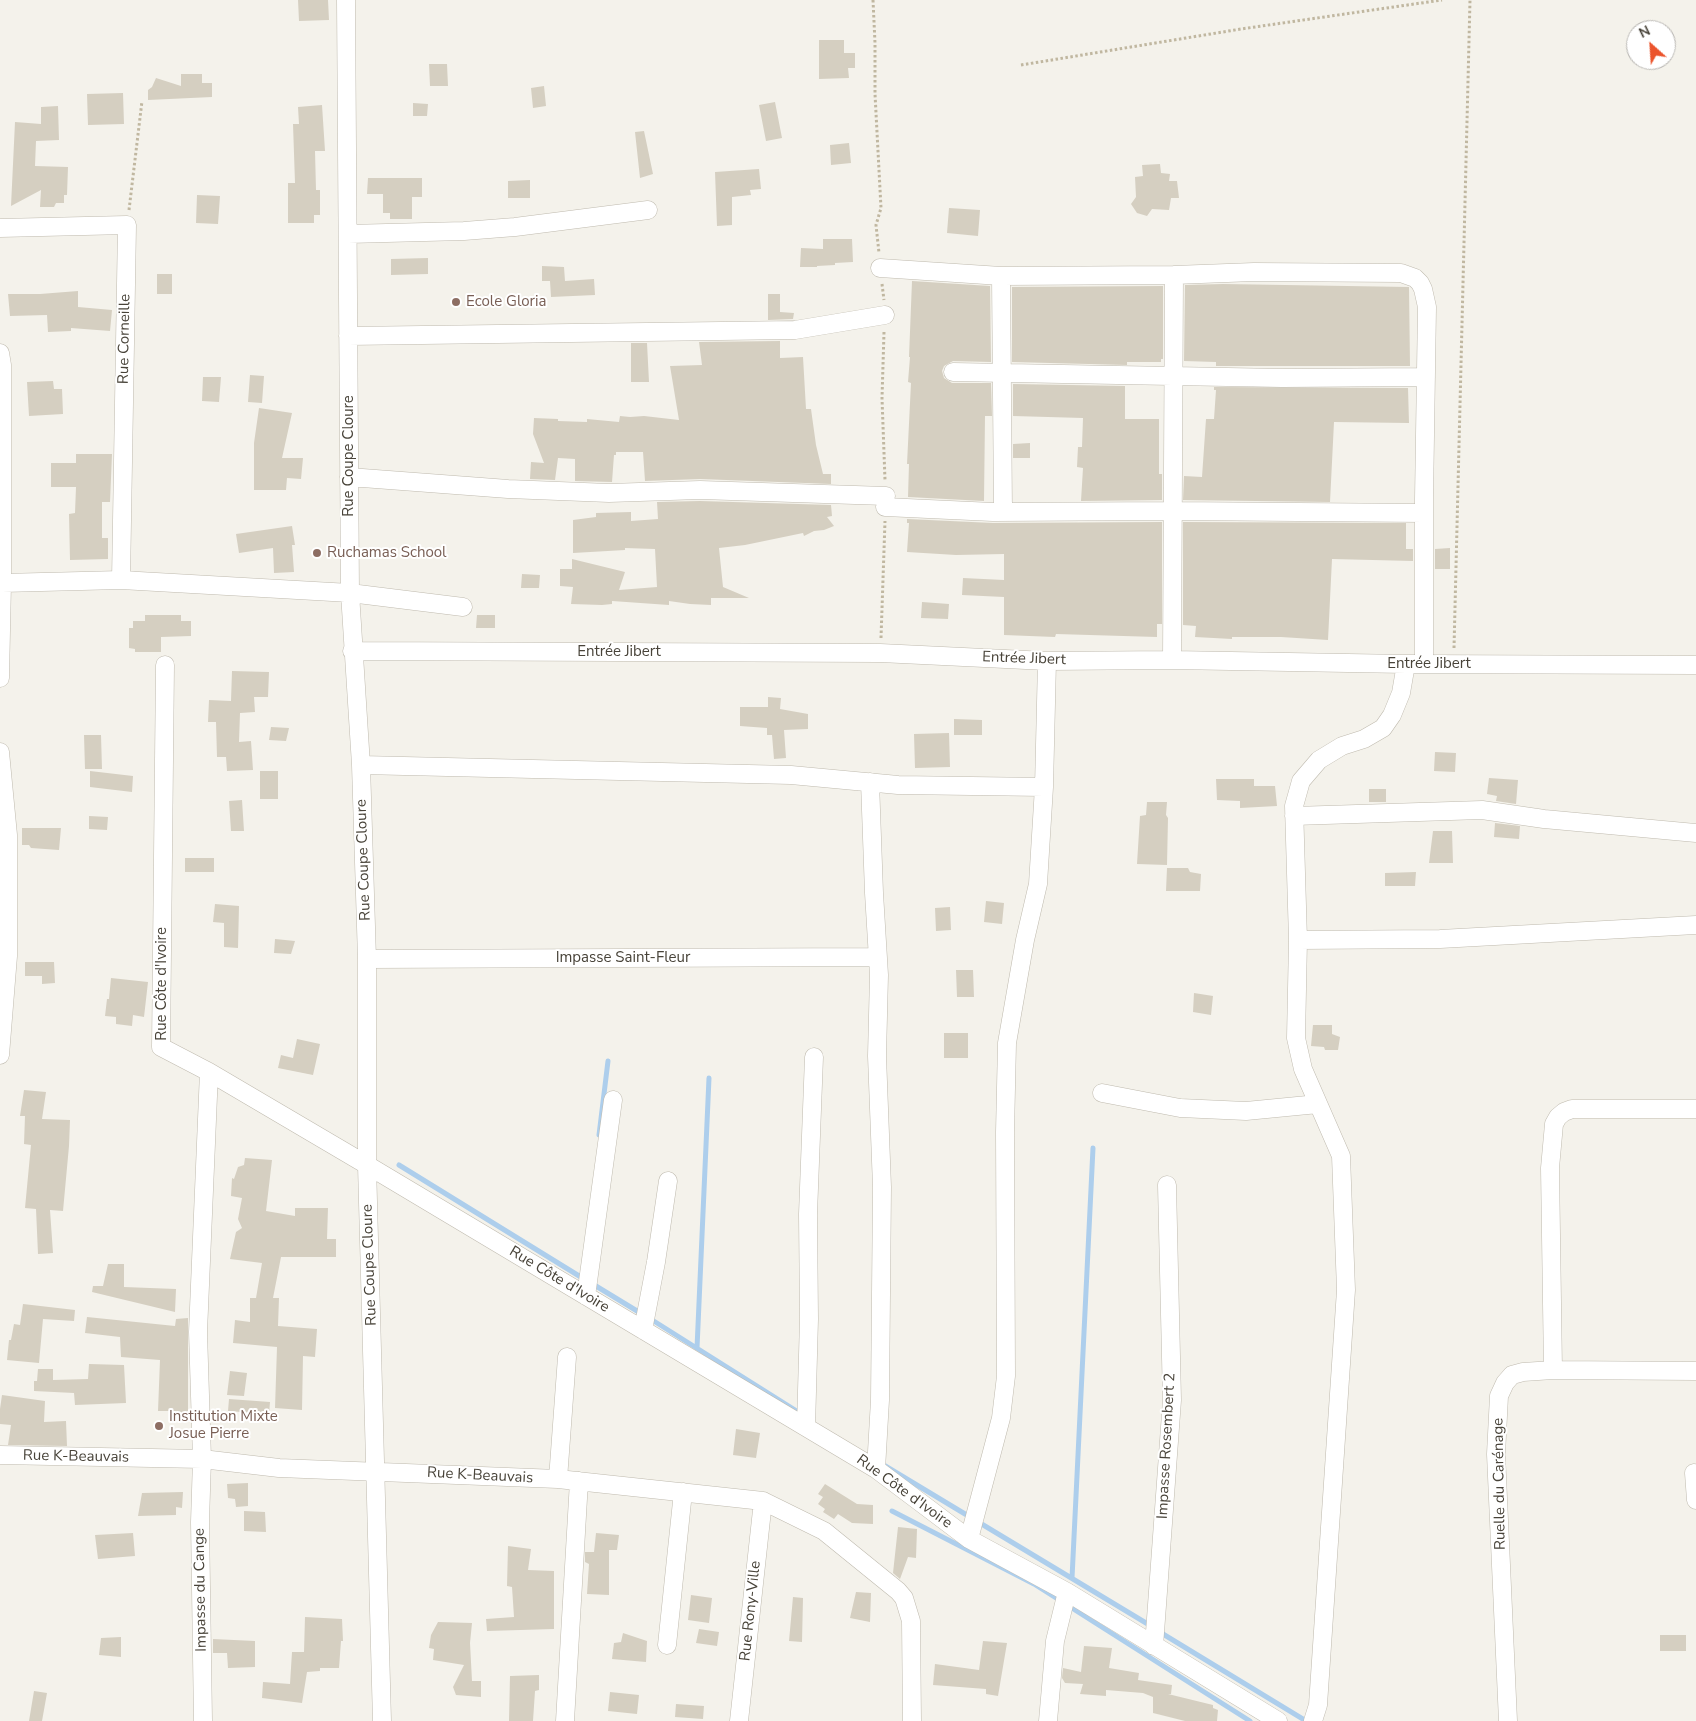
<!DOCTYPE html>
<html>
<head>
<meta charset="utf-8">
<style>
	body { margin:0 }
	#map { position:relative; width:1696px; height:1721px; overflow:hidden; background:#f4f2eb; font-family:"Nunito Sans",sans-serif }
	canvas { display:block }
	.north { position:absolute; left:1626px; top:20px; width:50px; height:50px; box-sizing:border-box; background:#fff; border:1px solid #b6b4b0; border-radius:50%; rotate:334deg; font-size:14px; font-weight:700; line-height:20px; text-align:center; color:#484339 }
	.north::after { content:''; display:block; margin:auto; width:18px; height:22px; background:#eb542c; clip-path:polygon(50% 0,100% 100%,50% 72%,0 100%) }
</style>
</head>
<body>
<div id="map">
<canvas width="1696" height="1721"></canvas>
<div class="north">N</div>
</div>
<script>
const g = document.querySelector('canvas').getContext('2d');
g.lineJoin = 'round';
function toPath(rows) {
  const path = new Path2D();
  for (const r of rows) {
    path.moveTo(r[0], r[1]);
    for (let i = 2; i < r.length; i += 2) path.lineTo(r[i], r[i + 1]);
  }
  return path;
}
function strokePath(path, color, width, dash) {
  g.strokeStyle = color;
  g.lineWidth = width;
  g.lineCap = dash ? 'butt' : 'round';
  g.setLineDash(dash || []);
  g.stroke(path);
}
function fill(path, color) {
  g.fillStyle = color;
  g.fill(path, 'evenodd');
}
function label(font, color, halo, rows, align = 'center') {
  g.font = font + ' "Nunito Sans",sans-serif';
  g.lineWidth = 4;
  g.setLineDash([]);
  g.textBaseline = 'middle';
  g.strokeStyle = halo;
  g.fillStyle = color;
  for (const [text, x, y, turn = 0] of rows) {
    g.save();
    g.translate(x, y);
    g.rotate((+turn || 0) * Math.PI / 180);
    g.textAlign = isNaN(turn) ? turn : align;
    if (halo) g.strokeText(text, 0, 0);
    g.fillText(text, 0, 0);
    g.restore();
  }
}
strokePath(toPath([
	[599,1135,608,1061],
	[399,1165,584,1279],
	[591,1283,642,1314],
	[649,1318,803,1415],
	[697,1348,709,1078],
	[882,1464,1151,1626],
	[892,1511,1034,1584,1250,1721],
	[1072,1578,1093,1148],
	[1158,1631,1306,1721]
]), '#adceec', 5);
fill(toPath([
	[298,0,328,0,329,20,299,21],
	[819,40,844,40,844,53,855,53,855,68,848,68,849,78,819,79],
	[429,64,447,64,448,86,430,86],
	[181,74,202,74,202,83,212,83,212,97,148,100,148,90,152,87,156,78,181,86],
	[544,86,546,106,533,108,531,88],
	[123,93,124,124,88,125,87,94],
	[775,102,782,138,766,141,759,105],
	[413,103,428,104,427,116,413,116],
	[322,105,325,151,315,151,316,190,320,190,320,215,314,215,314,223,288,223,288,183,295,183,293,124,299,124,298,107],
	[58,106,59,140,36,141,35,166,68,167,67,195,64,195,64,203,56,203,54,207,40,207,41,190,11,206,15,122,41,124,41,107],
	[644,131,653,174,640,178,635,132],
	[849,143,851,163,831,165,830,145],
	[1160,164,1161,173,1170,174,1169,181,1177,181,1179,198,1171,198,1169,210,1152,209,1147,216,1137,213,1131,204,1136,197,1135,177,1143,176,1142,165],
	[759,169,761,189,750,190,751,195,732,197,732,225,717,226,715,172],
	[368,178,422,178,422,197,412,197,412,219,390,219,390,213,383,213,383,194,367,194],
	[530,180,530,198,508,198,508,181],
	[197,195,220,196,218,224,196,223],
	[949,208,980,210,978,236,947,233],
	[823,239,852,239,853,262,835,263,835,265,817,266,817,267,800,267,801,248,823,249],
	[428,258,428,274,391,275,391,259],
	[542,266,564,267,565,281,594,279,595,295,551,297,550,281,542,281],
	[157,274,172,274,172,294,157,294],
	[912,281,990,286,991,362,953,361,944,366,942,371,944,378,952,383,991,383,992,416,985,416,984,501,908,497,909,464,907,464,911,383,908,382,910,357,909,357],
	[1223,284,1409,287,1410,366,1216,366,1216,362,1184,361,1185,285],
	[1163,286,1163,359,1161,359,1161,362,1127,362,1127,365,1012,362,1012,287],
	[78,291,78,307,112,310,110,331,71,328,71,331,48,332,47,315,10,316,8,294,40,294],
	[768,294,780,294,780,312,794,313,793,319,768,320],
	[780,341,780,358,803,357,806,409,811,409,816,445,823,474,831,474,831,484,700,479,645,481,643,452,616,452,616,455,614,455,612,482,575,481,575,459,558,458,555,480,530,479,531,462,544,463,533,434,534,418,558,419,558,421,587,422,587,419,619,422,620,416,630,417,644,416,679,420,670,366,702,365,699,342],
	[631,343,647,343,649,382,631,382],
	[250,375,264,376,262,403,248,402],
	[203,377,221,377,219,402,202,401],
	[53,381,54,389,62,389,63,414,29,416,27,382],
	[1013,384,1125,386,1125,419,1159,419,1159,474,1162,474,1162,500,1081,501,1083,468,1077,467,1078,447,1082,447,1083,418,1013,416],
	[1214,387,1408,388,1409,423,1334,422,1330,502,1183,500,1184,476,1202,477,1206,419,1214,419,1216,390,1214,390],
	[259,408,292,413,282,458,303,458,301,479,287,478,286,490,254,490,254,443],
	[1030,443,1030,458,1013,458,1013,444],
	[76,454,112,454,110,502,102,502,102,538,108,538,108,559,70,560,69,514,75,513,76,487,51,487,51,463,76,463],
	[700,501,831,505,832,516,827,517,834,526,824,530,814,531,804,536,803,533,745,545,719,548,723,587,749,598,711,598,711,605,690,604,669,601,669,605,612,601,612,604,602,605,571,604,573,587,560,586,560,569,572,569,572,559,625,572,619,590,657,587,655,549,625,548,625,550,573,553,573,520,596,517,596,513,631,512,631,521,658,519,657,502],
	[907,519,993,523,1162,522,1162,624,1157,624,1157,637,1056,634,1055,637,1004,635,1004,597,962,595,963,578,1004,580,1004,554,956,555,907,552,909,523,907,523],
	[1183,522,1406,523,1406,549,1413,549,1413,561,1332,559,1328,640,1281,637,1232,637,1232,639,1195,637,1196,626,1183,625],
	[292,526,295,545,292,545,294,572,274,573,273,548,239,553,236,534],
	[1450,548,1450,569,1435,569,1435,549],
	[522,574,540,575,539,588,521,588],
	[922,602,949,604,948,619,921,618],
	[145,615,181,615,181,621,191,621,191,636,161,637,161,652,135,652,135,649,129,648,129,628,133,628,133,621,145,621],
	[477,615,495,615,495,628,476,628],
	[232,671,269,672,268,697,254,697,255,712,240,713,239,742,251,741,253,770,227,771,226,757,217,757,216,722,208,722,209,700,231,701],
	[768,697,781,698,780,709,808,714,808,729,784,730,786,758,774,759,772,735,767,735,767,728,740,726,740,707,768,707],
	[954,719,982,720,982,735,954,735],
	[271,727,289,728,286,741,269,740],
	[949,733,950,767,915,768,914,734],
	[84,735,101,735,102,769,85,769],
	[1435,752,1456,753,1455,772,1434,771],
	[90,771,133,776,132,792,90,787],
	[260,771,278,771,278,799,260,799],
	[1489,778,1518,780,1516,804,1496,801,1497,796,1487,794],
	[1216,779,1254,779,1254,786,1275,786,1277,806,1240,808,1240,801,1217,800],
	[1369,789,1386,789,1386,802,1369,802],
	[242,800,244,831,231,831,229,801],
	[1147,802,1167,802,1166,815,1168,818,1167,865,1137,864,1140,816,1146,815],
	[89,816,108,817,107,830,89,829],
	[1495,823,1520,826,1519,839,1494,837],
	[22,828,61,828,59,850,31,848,29,845,22,845],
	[1433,831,1452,831,1453,863,1429,863],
	[185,858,214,858,214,872,185,872],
	[1167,868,1188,868,1190,872,1201,874,1200,891,1166,891],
	[1416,872,1415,886,1385,886,1385,873],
	[986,901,1004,903,1002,924,984,922],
	[215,904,239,906,238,948,224,947,224,923,213,922],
	[950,907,951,930,936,931,935,908],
	[275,939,295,941,291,954,274,953],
	[25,962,54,962,55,983,42,984,42,976,25,976],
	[956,970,973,970,974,997,957,997],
	[111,978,148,982,144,1017,133,1015,132,1026,116,1024,116,1017,105,1016,107,999,109,999],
	[1194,993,1213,996,1211,1015,1193,1012],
	[1313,1025,1332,1025,1332,1034,1340,1037,1338,1050,1325,1050,1324,1047,1311,1046],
	[944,1033,968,1033,968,1058,944,1058],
	[297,1039,320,1044,313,1075,278,1068,281,1055,293,1058],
	[24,1090,46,1092,42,1119,70,1120,69,1146,63,1211,50,1210,53,1253,38,1254,36,1209,25,1208,31,1145,24,1144,25,1116,20,1116],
	[245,1158,272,1160,266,1211,295,1216,295,1208,328,1208,327,1239,336,1239,336,1257,281,1257,273,1298,279,1298,278,1326,317,1329,315,1357,303,1356,302,1410,275,1408,277,1347,233,1343,235,1320,250,1322,250,1298,256,1298,262,1263,230,1259,236,1232,242,1228,238,1219,242,1198,231,1196,232,1178,234,1179,238,1167,244,1165],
	[108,1264,124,1264,124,1287,176,1289,175,1312,92,1292,93,1286,103,1286],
	[23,1304,75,1310,74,1321,43,1319,39,1363,7,1360,9,1340,11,1340,14,1324,20,1325],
	[87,1317,175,1326,176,1319,188,1318,188,1418,172,1417,173,1411,158,1411,160,1360,121,1357,120,1337,85,1333],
	[89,1364,124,1365,126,1403,75,1405,74,1393,34,1391,34,1381,37,1381,38,1369,53,1369,53,1380,88,1379],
	[230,1371,247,1373,244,1396,227,1395],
	[2,1395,45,1401,44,1422,66,1421,67,1446,8,1445,11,1425,0,1424,0,1409],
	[229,1399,270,1402,269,1414,228,1411],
	[736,1429,760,1433,756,1458,733,1455],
	[248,1483,248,1506,236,1507,235,1499,228,1498,227,1484],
	[825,1484,857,1504,873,1505,873,1524,852,1523,838,1514,834,1519,823,1512,825,1509,818,1504,823,1497,818,1494],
	[183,1492,182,1508,176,1507,176,1515,138,1516,142,1493],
	[244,1511,265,1512,266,1532,244,1531],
	[898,1527,917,1529,916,1558,908,1557,900,1579,893,1573],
	[133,1533,135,1556,98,1559,95,1535],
	[596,1533,619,1535,617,1550,609,1550,609,1595,587,1594,589,1564,585,1562,585,1552,594,1552],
	[508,1546,531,1549,528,1570,554,1571,554,1629,487,1631,486,1619,514,1617,512,1587,507,1586],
	[856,1592,871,1593,870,1622,850,1618],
	[691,1595,712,1598,709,1623,688,1620],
	[793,1597,803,1598,802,1642,789,1641],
	[305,1617,342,1619,343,1641,341,1641,339,1668,320,1668,320,1671,307,1672,302,1703,262,1698,263,1682,290,1684,292,1652,304,1652],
	[438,1622,472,1623,470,1643,472,1681,481,1681,481,1697,456,1695,453,1687,464,1665,433,1660,434,1649,429,1648,431,1635],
	[699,1629,719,1632,717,1646,696,1643],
	[623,1633,647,1641,646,1662,612,1659,614,1643,621,1642],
	[1660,1635,1686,1635,1686,1651,1660,1651],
	[121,1637,121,1657,99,1655,101,1638],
	[213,1639,255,1641,255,1667,228,1668,227,1653,213,1653],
	[983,1641,1007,1643,998,1696,986,1694,986,1689,933,1685,935,1664,979,1670],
	[1084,1646,1112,1648,1109,1668,1139,1673,1138,1680,1172,1685,1171,1694,1168,1694,1213,1705,1213,1708,1218,1710,1217,1721,1185,1721,1153,1713,1153,1697,1143,1693,1106,1690,1106,1696,1080,1694,1083,1684,1065,1683,1062,1678,1063,1668,1081,1672],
	[539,1675,539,1690,535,1691,533,1721,509,1721,510,1676],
	[34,1691,47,1693,42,1721,29,1721],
	[610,1692,639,1695,637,1714,608,1711],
	[676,1704,704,1706,703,1719,675,1717]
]), '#d5cfc1');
const minor = toPath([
	[346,0,350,593,361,765,367,959,367,1165,382,1721],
	[0,228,127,225,121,580],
	[348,234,464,231,515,227,648,210],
	[880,268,1001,276],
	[348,336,795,330,885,315],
	[0,353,2,365,2,583,0,678],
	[953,372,1282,378,1426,377],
	[349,477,508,489,609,493,700,490,886,496],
	[885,507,993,512,1172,511,1424,513],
	[1003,512,1001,276,1174,275],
	[2,583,121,580,350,593,463,607],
	[352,651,880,653,1047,661,1172,660,1406,664,1696,665],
	[1172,660,1174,275,1254,272,1401,273,1415,278,1420,283,1423,289,1427,307,1424,499,1424,664],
	[165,665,161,1047,209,1072,367,1165,876,1469,969,1539,1067,1592,1278,1721],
	[0,752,8,835,8,956,0,1055],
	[361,765,791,775,898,785,1044,787],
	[870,782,874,893,879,975,877,1056,882,1187,880,1400,876,1469],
	[1294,816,1482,810,1544,819,1696,833],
	[1298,940,1440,939,1696,925],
	[367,959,878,957],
	[1102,1093,1180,1108,1246,1111,1318,1104],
	[586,1296,613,1100],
	[643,1330,656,1262,668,1181],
	[1553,1370,1550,1168,1554,1124,1558,1117,1564,1112,1572,1109,1696,1109],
	[806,1427,809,1319,808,1214,814,1057],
	[0,1455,202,1459,279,1468,558,1479,763,1501,824,1531,898,1591,904,1598,911,1621,912,1721],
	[1694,1473,1696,1500],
	[558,1479,567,1357],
	[969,1539,1001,1418,1006,1376,1005,1132,1007,1043,1025,940,1038,884,1044,787,1047,661],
	[667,1645,683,1492],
	[1154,1646,1172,1400,1167,1185],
	[203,1721,200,1522,202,1459,198,1332,209,1072],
	[565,1721,579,1481],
	[739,1721,763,1501],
	[1048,1721,1055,1641,1067,1592],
	[1313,1721,1318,1705,1346,1290,1341,1156,1303,1069,1296,1038,1298,940,1294,806,1301,781,1319,760,1342,746,1364,739,1383,728,1392,715,1401,693,1406,664],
	[1508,1721,1496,1454,1499,1396,1505,1383,1512,1375,1523,1372,1553,1370,1696,1371]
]);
strokePath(minor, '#bfbaae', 19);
strokePath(toPath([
	[873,0,875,43,875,94,881,208,876,225,879,253],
	[1021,65,1241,29,1442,0],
	[129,210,142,101],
	[882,284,884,300],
	[884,332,882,398,885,480],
	[881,638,885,521],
	[1454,648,1470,0]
]), '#c0b7a0', 3, [2.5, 2.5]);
strokePath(minor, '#fff', 18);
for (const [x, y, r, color] of [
	[456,302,5,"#8d6e63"],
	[317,553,5,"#8d6e63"],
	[159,1426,5,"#8d6e63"]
]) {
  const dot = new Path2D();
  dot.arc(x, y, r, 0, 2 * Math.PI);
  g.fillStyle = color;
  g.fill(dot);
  strokePath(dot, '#fff', 2);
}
label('15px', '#785e54', '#fff', [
	["Ecole Gloria",466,302],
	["Ruchamas School",327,553],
	["Institution Mixte",169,1417],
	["Josue Pierre",169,1434]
], 'left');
label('15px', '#484339', '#fff', [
	["Rue Corneille",125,339,-89],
	["Rue Coupe Cloure",349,456,-90],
	["Entrée Jibert",619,652],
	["Entrée Jibert",1024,659,2],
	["Entrée Jibert",1429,664],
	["Rue Coupe Cloure",364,860,-92],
	["Impasse Saint-Fleur",623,958],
	["Rue Côte d'Ivoire",162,984,-90],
	["Rue Coupe Cloure",370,1265,-92],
	["Rue Côte d'Ivoire",559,1280,31],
	["Impasse Rosembert 2",1167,1446,-87],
	["Rue K-Beauvais",76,1457,1],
	["Rue K-Beauvais",480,1476,3],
	["Ruelle du Carénage",1500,1484,-91],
	["Rue Côte d'Ivoire",904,1492,36],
	["Impasse du Cange",201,1590,-91],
	["Rue Rony-Ville",751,1611,-84]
]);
</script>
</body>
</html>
